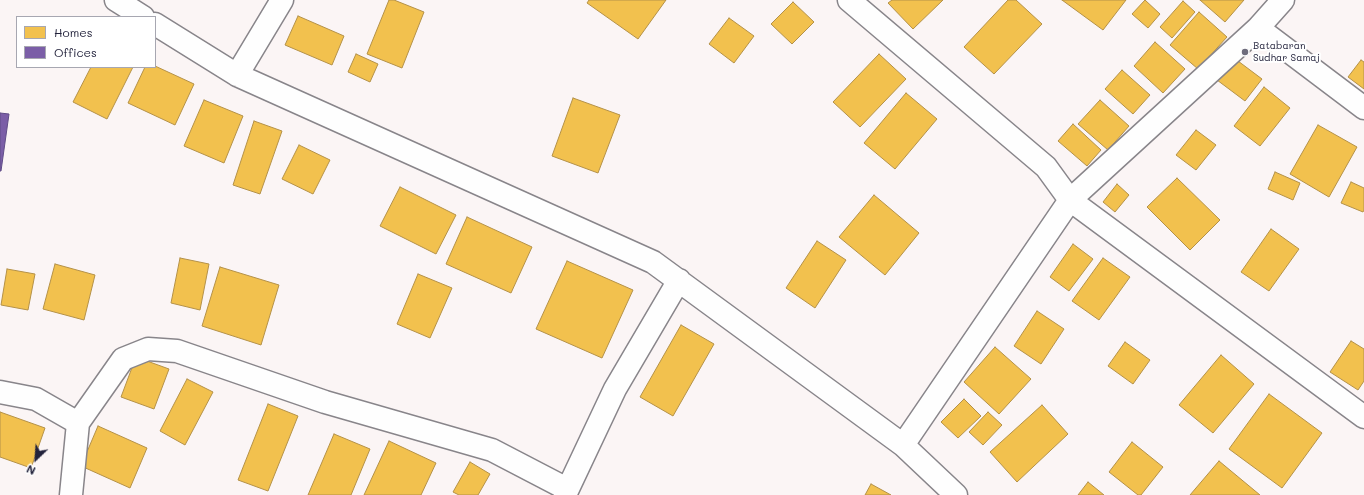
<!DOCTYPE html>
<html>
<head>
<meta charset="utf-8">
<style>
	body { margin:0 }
	#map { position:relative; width:1364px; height:495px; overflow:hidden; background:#fbf5f5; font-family:Mali,sans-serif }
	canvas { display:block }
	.legend { position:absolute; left:16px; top:16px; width:140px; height:52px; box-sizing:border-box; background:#fff; border:1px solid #a7a7b1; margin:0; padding:5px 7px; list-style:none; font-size:12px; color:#22223b }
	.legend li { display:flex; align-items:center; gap:8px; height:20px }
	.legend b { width:20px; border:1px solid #a7a7b1 }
	.north { position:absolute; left:16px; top:439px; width:40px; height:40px; -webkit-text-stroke:3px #fff; paint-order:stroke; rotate:205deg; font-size:11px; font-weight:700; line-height:16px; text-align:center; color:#22223b }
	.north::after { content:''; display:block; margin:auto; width:14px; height:18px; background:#22223b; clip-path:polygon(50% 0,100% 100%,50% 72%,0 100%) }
</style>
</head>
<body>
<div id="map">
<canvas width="1364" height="495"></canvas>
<ul class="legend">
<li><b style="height:11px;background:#f2c14e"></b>Homes</li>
<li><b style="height:11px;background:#7b5ea7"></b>Offices</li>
</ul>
<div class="north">N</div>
</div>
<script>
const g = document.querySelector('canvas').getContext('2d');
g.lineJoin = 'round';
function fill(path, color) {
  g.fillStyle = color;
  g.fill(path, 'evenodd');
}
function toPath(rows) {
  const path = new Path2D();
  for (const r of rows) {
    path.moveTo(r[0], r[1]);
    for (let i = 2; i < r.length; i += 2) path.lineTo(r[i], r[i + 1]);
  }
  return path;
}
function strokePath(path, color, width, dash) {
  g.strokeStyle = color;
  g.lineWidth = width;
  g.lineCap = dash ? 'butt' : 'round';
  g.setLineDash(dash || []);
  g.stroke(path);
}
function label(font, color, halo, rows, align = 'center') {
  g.font = font + ' Mali,sans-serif';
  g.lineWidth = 4;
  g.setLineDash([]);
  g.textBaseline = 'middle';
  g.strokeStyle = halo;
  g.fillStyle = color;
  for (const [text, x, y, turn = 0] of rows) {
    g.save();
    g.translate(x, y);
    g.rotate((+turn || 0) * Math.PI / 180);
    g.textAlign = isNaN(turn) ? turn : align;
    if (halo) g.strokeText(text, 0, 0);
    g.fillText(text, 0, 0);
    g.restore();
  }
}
const homes = toPath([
	[389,0,394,0,424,12,402,68,367,54,389,0],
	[589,0,666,0,638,39,587,3,589,0],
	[892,0,943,0,913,29,888,3,892,0],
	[1008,0,1016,0,1042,24,994,74,964,47,1008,0],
	[1062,0,1126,0,1103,30,1062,0],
	[1145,0,1160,14,1148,28,1132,14,1145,0],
	[1200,0,1244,0,1225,22,1200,0],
	[1183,1,1195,12,1172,38,1160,27,1183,1],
	[793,2,814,22,792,44,771,24,793,2],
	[1199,12,1227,37,1198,69,1170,45,1199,12],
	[298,16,344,36,332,65,285,45,298,16],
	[729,18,754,36,734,63,709,44,729,18],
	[1155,42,1185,69,1163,93,1134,66,1155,42],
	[356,54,378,64,370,82,348,72,356,54],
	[879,54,906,79,860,127,833,102,879,54],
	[1234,58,1262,79,1245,101,1217,80,1234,58],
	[1361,60,1364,62,1364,89,1348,77,1361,60],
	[155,66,194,84,175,125,128,103,145,67,155,67,155,66],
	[91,67,133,67,107,119,73,102,91,67],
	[1122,70,1150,95,1133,114,1105,89,1122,70],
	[1264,87,1290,108,1260,146,1234,126,1264,87],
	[906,93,937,119,895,169,864,143,906,93],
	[573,98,620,115,598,173,552,156,573,98],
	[204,100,243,116,224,163,184,146,204,100],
	[1100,100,1129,126,1108,150,1078,124,1100,100],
	[254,121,282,131,260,194,233,185,254,121],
	[1073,124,1101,150,1087,166,1058,141,1073,124],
	[1318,125,1357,147,1329,197,1290,174,1318,125],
	[1196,130,1216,145,1196,170,1176,155,1196,130],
	[299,145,330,160,313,194,282,179,299,145],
	[1275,172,1300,183,1293,200,1268,189,1275,172],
	[1177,178,1220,220,1190,250,1147,207,1177,178],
	[1351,182,1364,188,1364,210,1363,212,1341,203,1351,182],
	[1117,184,1129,195,1115,212,1103,202,1117,184],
	[400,187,456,215,436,254,380,226,400,187],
	[874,195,919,233,885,275,839,237,874,195],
	[467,217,532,247,511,293,446,264,467,217],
	[1271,229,1299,249,1269,291,1241,272,1271,229],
	[817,241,846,260,815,308,786,288,817,241],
	[1073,244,1093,259,1069,291,1050,277,1073,244],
	[180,258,209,264,200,310,171,303,180,258],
	[1103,258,1130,277,1099,320,1072,301,1103,258],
	[567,261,633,290,602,358,536,329,567,261],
	[55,264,95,275,84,320,43,309,55,264],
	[220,267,279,285,261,345,202,326,220,267],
	[7,269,35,274,28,310,1,305,7,269],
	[418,274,452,288,430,338,397,324,418,274],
	[1037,311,1064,329,1041,364,1014,346,1037,311],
	[681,325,714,344,673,416,640,397,681,325],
	[1351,341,1364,349,1364,381,1358,390,1330,372,1351,341],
	[1125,342,1150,360,1133,384,1108,366,1125,342],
	[995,347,1031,379,999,414,964,382,995,347],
	[1221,355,1254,384,1213,433,1179,405,1221,355],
	[136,357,169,369,154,409,121,397,136,357],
	[187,379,213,392,185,445,160,431,187,379],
	[1269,394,1322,433,1282,488,1229,449,1269,394],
	[964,399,981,416,958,438,941,422,964,399],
	[268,404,298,416,268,491,238,480,268,404],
	[1042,405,1068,434,1017,482,990,452,1042,405],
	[0,412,45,428,31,468,0,457,0,412],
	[988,412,1002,425,983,445,969,432,988,412],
	[98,426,147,448,130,488,81,466,98,426],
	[334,434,370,449,351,495,308,495,334,434],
	[389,441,436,463,421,495,364,495,389,441],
	[1132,442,1163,467,1141,495,1138,495,1109,472,1132,442],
	[1219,461,1260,495,1190,495,1219,461],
	[470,462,490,474,478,495,459,495,453,492,470,462],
	[1088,482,1104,495,1078,495,1088,482],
	[871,484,891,495,865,495,871,484]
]);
fill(homes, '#f2c14e');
strokePath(homes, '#b49148', 1);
const offices = toPath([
	[0,113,9,114,1,171,0,171,0,113]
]);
fill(offices, '#7b5ea7');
strokePath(offices, '#604c87', 1);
const minor = toPath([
	[116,0,143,17],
	[849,0,1046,167,1070,200,1364,417],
	[155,24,237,75,653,262,903,445,956,495],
	[1258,28,1364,108],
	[237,75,282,0],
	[0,392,36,399,78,423],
	[903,445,1070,200,1258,28,1283,0],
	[71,495,78,423,123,359,148,349,177,351,325,402,492,450,567,489],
	[565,495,615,389,679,280]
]);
strokePath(minor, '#88858a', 25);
strokePath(minor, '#fefefe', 22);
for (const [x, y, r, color] of [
	[1245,52,4,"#6e6c7c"]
]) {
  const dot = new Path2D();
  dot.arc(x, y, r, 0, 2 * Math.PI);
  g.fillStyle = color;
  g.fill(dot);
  strokePath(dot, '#fff', 1.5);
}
label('10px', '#22223b', '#fff', [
	["Batabaran",1253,46],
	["Sudhar Samaj",1253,58]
], 'left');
</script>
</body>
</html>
